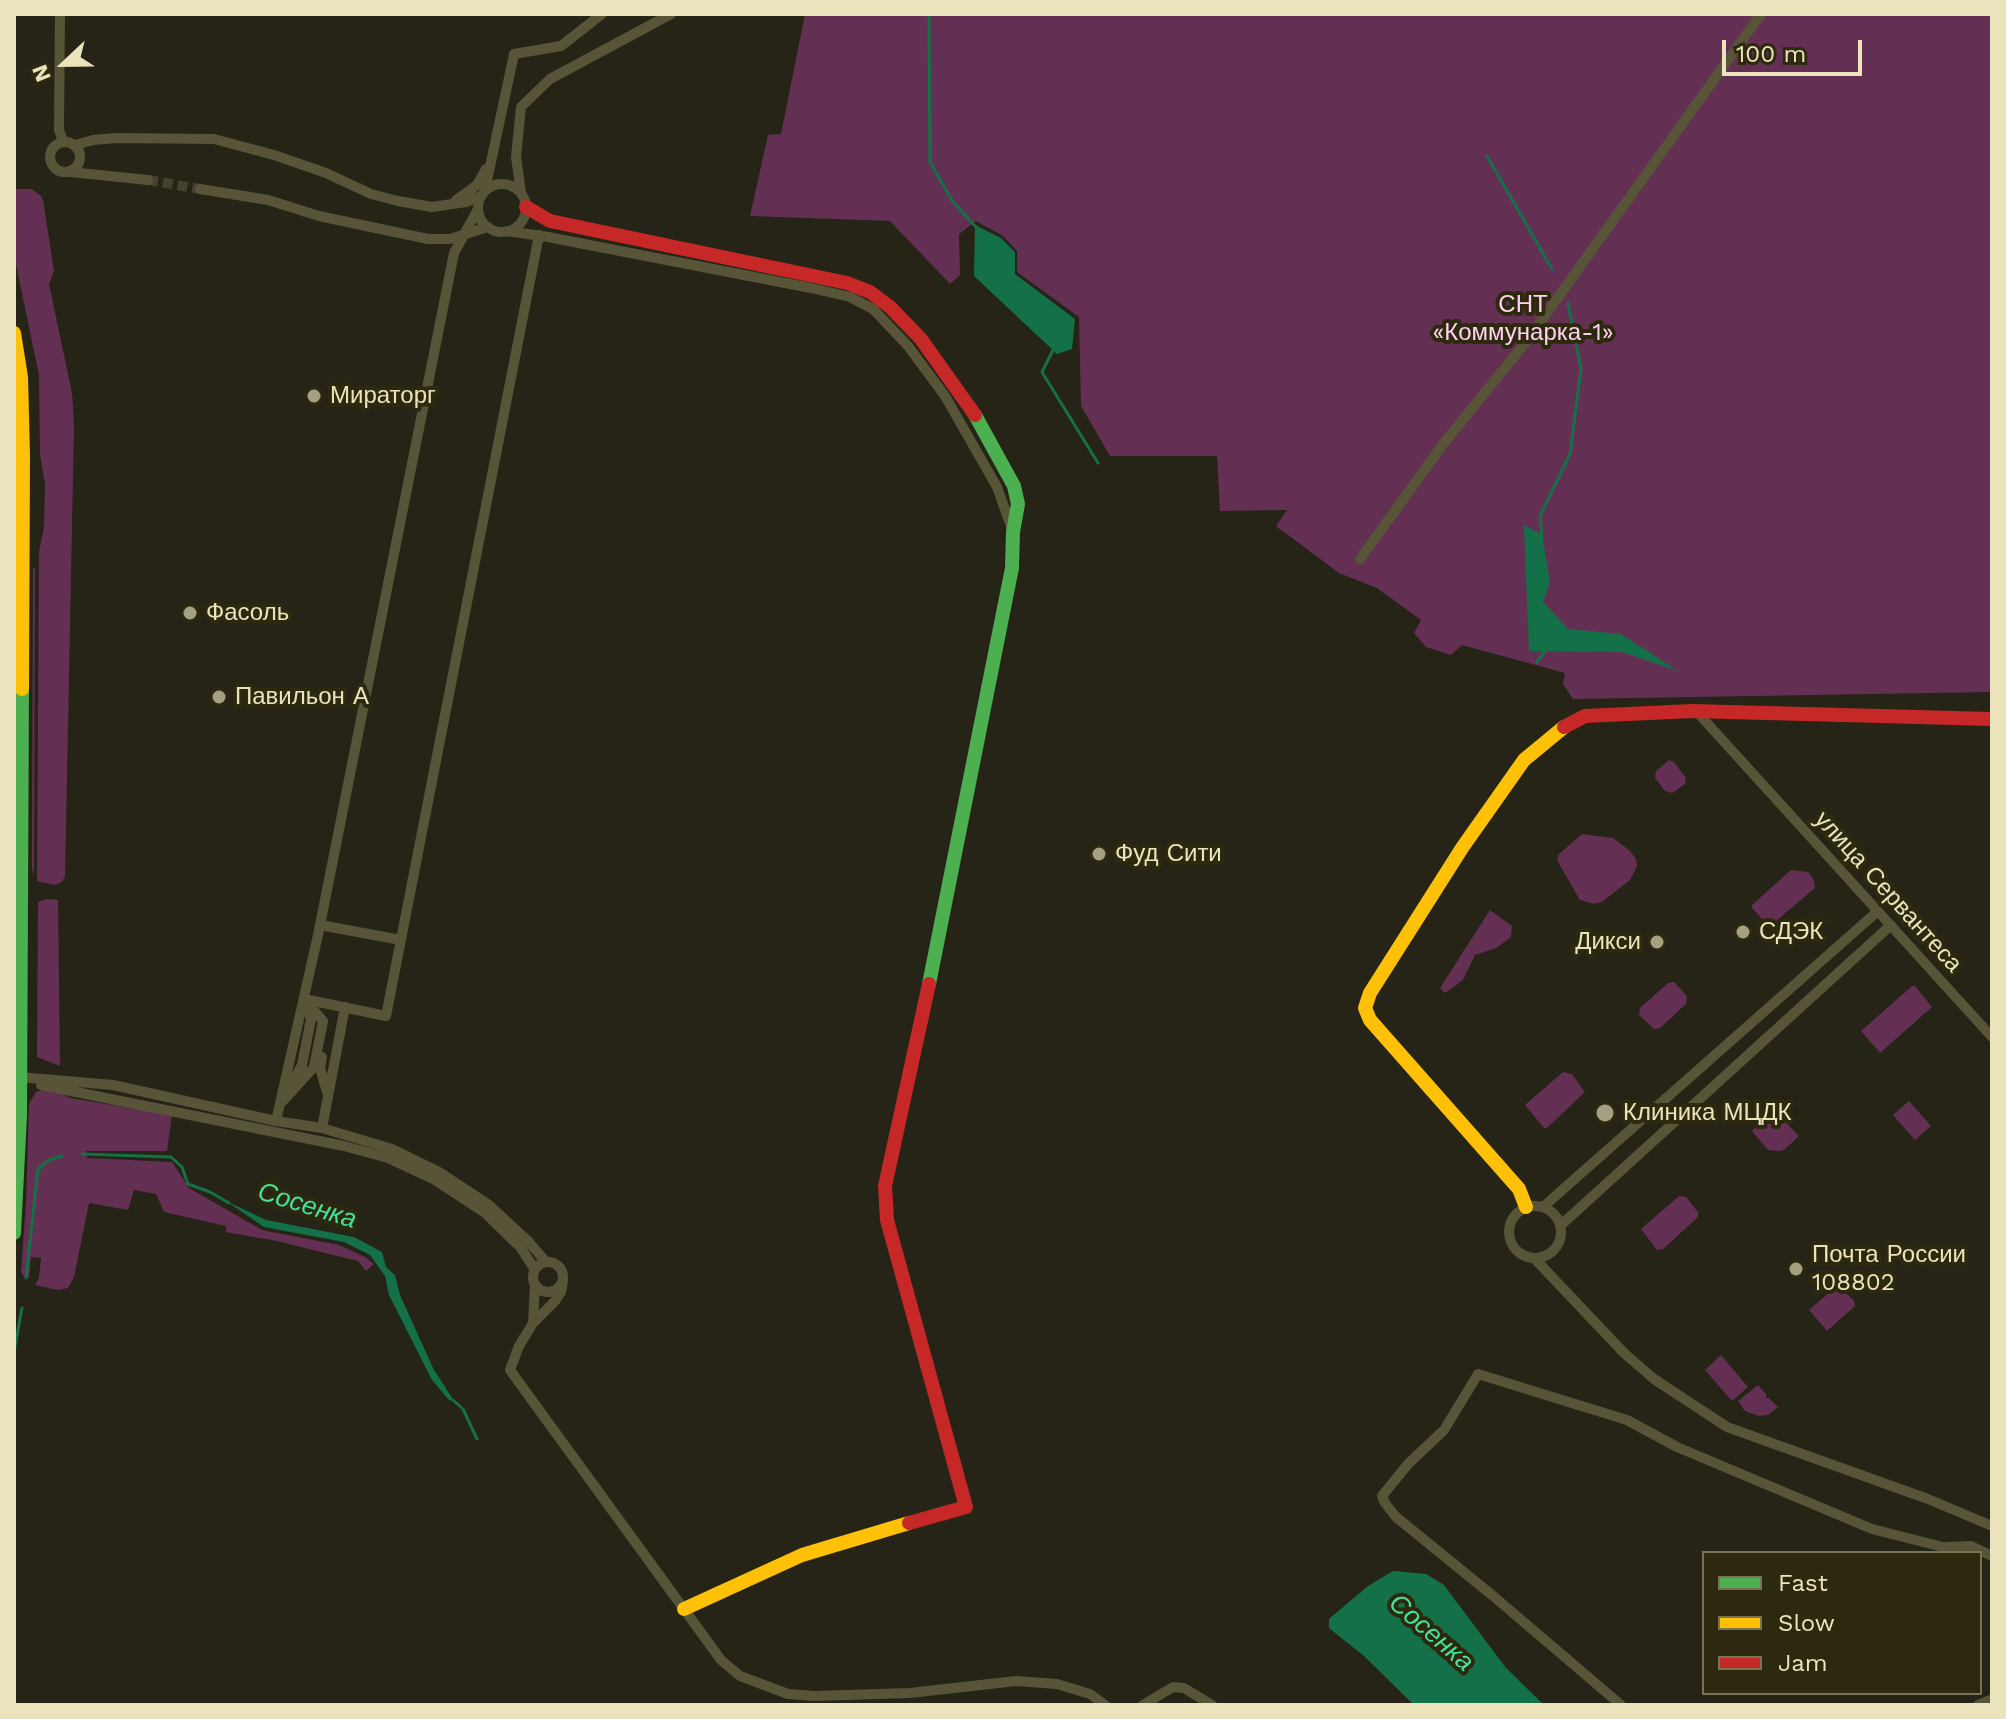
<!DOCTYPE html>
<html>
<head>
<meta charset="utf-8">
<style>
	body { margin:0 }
	#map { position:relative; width:2006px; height:1719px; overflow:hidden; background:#262416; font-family:"Work Sans",sans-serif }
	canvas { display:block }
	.frame { position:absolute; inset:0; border:16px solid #eae3bc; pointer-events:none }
	.legend { position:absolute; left:1702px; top:1551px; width:280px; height:144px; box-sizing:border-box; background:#2d290f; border:2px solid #797354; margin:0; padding:10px 14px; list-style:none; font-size:24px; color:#eae3bc }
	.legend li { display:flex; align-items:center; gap:16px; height:40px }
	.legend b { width:40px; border:2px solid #797354 }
	.north { position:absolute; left:24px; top:24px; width:80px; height:80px; -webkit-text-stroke:6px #2d290f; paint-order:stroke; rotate:248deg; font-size:22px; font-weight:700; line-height:32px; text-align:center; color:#eae3bc }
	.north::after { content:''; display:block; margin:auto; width:28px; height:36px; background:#eae3bc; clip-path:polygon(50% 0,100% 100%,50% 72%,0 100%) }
	.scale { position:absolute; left:1722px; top:40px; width:140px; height:36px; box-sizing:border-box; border:4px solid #eae3bc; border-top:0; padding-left:10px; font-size:24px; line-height:28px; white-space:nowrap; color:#eae3bc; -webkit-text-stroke:6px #2d290f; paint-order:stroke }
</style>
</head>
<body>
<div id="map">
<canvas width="2006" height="1719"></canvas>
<div class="frame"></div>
<ul class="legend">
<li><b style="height:10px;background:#4caf50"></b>Fast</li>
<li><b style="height:10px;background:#ffc107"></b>Slow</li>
<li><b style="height:10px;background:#c62828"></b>Jam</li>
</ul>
<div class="north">N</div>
<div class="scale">100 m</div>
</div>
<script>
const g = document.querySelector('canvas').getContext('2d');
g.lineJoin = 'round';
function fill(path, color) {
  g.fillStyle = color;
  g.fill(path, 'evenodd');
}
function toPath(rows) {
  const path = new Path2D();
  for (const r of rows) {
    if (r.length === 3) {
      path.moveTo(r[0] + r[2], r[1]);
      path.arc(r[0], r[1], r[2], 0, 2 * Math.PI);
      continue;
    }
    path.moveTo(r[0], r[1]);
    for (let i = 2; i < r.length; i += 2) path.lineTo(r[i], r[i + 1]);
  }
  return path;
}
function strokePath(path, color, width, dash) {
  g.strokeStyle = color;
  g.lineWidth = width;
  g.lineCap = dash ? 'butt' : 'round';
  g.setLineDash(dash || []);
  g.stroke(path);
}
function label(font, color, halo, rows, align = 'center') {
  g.font = font + ' "Work Sans",sans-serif';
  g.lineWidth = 8;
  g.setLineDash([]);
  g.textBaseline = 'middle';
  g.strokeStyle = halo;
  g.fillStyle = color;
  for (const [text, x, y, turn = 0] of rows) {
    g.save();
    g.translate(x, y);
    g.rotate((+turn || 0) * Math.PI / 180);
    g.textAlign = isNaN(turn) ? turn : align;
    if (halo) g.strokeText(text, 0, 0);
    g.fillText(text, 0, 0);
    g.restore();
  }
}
fill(toPath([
	[805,14,1992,14,1992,692,1573,699,1563,684,1565,673,1462,645,1451,655,1426,647,1414,633,1421,620,1377,588,1339,573,1276,526,1287,510,1220,511,1217,456,1110,456,1081,406,1079,317,1017,272,1017,251,1003,236,976,221,959,234,960,275,950,284,890,221,750,216,768,135,781,134],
	[14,189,32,189,41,196,43,200,54,271,49,284,72,393,74,425,65,876,62,882,55,885,37,881,39,552,44,527,45,484,40,454,39,375,14,255],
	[33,568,35,568,34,875,32,868],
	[1669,760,1674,762,1686,778,1685,784,1672,793,1665,791,1655,778,1656,771],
	[1582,834,1613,838,1629,850,1636,859,1637,866,1630,880,1602,902,1594,904,1580,900,1557,860,1559,854],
	[1791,870,1808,872,1814,880,1815,888,1769,927,1752,908,1752,905],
	[47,899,58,900,60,1066,37,1057,38,902],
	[1490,910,1512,926,1511,937,1496,948,1475,955,1463,980,1445,993,1440,988],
	[1674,982,1687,996,1686,1004,1660,1028,1654,1029,1639,1015,1640,1008,1668,983],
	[1912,986,1915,986,1932,1007,1880,1053,1861,1031],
	[1563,1072,1572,1074,1585,1092,1547,1128,1544,1128,1525,1105],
	[49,1088,70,1098,172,1115,167,1151,86,1151,87,1158,172,1162,189,1188,262,1230,339,1245,365,1257,374,1264,366,1271,358,1261,277,1241,226,1232,226,1226,164,1212,156,1194,134,1190,128,1210,89,1203,74,1277,68,1288,58,1290,35,1285,39,1278,41,1258,31,1257,29,1278,24,1277,21,1272,26,1202,29,1104,36,1092],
	[1909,1101,1931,1126,1915,1140,1893,1115],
	[1773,1109,1799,1136,1784,1150,1778,1151,1768,1150,1752,1131],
	[1679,1196,1686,1197,1698,1212,1698,1217,1663,1249,1657,1250,1641,1229],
	[1838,1285,1854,1301,1855,1306,1827,1331,1809,1310],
	[1721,1355,1748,1387,1732,1401,1705,1370],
	[1758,1385,1766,1394,1766,1398,1769,1398,1778,1407,1768,1415,1759,1416,1745,1411,1738,1401]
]), '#633053');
fill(toPath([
	[975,225,1001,238,1015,252,1015,274,1075,319,1072,349,1057,354,974,276],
	[1524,525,1542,535,1550,582,1543,602,1568,629,1621,634,1678,671,1622,652,1529,651],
	[226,1201,266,1220,354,1237,382,1252,386,1267,395,1275,400,1295,433,1368,454,1401,449,1400,432,1380,389,1295,385,1276,370,1255,344,1242,264,1227],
	[1393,1571,1426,1574,1444,1585,1506,1668,1544,1705,1414,1705,1365,1657,1329,1628,1329,1619,1368,1586]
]), '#147048');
strokePath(toPath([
	[929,14,930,162,953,202,977,228],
	[1487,156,1552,269],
	[1053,350,1042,372,1098,463],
	[1542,538,1540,516,1570,454,1581,369,1568,303],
	[1537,662,1545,651],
	[82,1154,171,1157,182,1167,188,1184,210,1192,229,1203],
	[26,1278,38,1169,49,1160,62,1156],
	[14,1352,22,1308],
	[453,1400,463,1409,477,1439]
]), '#147048', 3);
strokePath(toPath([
	[148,180,200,189]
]), '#43412f', 10, [10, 5]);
strokePath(toPath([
	[60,14,59,130,63,141],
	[65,157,15],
	[75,145,93,140,116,138,214,139,274,155,326,173,371,194,398,201,432,207,466,202,481,196],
	[70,172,148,180],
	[502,208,24],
	[200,189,268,200,319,216,428,239,450,239,488,227],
	[485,190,514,54,561,46,602,14],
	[521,193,516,157,521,107,550,79,671,14],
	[456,200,477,185,486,169],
	[507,231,548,237,811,288,850,297,873,309,908,346,945,396,997,487,1012,529],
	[1360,559,1444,443,1526,342,1761,14],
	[1697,712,1992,1037],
	[320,925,401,940],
	[304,999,386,1016,539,235],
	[322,1057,320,1068,327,1092],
	[16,1080,19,1077,113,1085,276,1121,322,1128,392,1149,439,1172,489,1205,528,1241,546,1262],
	[41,1085,344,1146,388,1158,435,1180,484,1212,521,1248,535,1270],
	[290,1087,302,1065,311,1019,306,1004],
	[283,1101,314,1067,323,1021,304,999],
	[276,1121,318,935,454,253,478,209],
	[322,1128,345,1007],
	[1535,1232,26],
	[1543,1207,1878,911],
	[1560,1226,1891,925],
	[1534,1258,1624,1353,1654,1379,1727,1427,1928,1499,1992,1526],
	[548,1277,15],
	[563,1281,561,1292,555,1301,533,1323,519,1346,510,1370,721,1660,740,1676,788,1694,814,1696,910,1693,1016,1681,1057,1684,1090,1694,1105,1705],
	[533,1323,535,1284],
	[1143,1705,1173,1687,1184,1688,1212,1705],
	[1621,1705,1492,1595,1396,1517,1385,1503,1382,1496,1408,1464,1444,1430,1478,1374,1627,1420,1677,1447,1872,1529,1943,1547,1971,1546,1992,1556],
	[1978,1705,1992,1699]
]), '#585437', 10);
strokePath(toPath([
	[929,984,1012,568,1013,532,1018,504,1014,486,975,415],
	[14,1233,20,1115,22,689]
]), '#4caf50', 14);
strokePath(toPath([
	[14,333,21,377,23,455,22,689],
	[1526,1207,1519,1189,1370,1020,1365,1008,1370,993,1462,848,1524,760,1564,727],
	[684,1609,802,1555,909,1523]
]), '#ffc107', 14);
strokePath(toPath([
	[526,207,550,221,847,283,870,292,890,307,921,339,975,415],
	[1564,727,1585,716,1692,711,1992,719],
	[909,1523,966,1507,887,1220,885,1186,929,984]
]), '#c62828', 14);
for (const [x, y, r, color] of [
	[314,396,8,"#a5a082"],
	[190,613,8,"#a5a082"],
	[219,697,8,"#a5a082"],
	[1099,854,8,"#a5a082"],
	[1743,932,8,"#a5a082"],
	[1657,942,8,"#a5a082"],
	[1605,1113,10,"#a5a082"],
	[1796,1269,8,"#a5a082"]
]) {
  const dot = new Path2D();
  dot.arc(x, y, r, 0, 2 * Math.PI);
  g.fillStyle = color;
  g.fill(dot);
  strokePath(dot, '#2d290f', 3);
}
label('24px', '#ffd0ef', '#2d290f', [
	["СНТ",1523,305],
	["«Коммунарка-1»",1523,333]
]);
label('24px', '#eae3bc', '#2d290f', [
	["Мираторг",330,396],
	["Фасоль",206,613],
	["Павильон А",235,697],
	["Фуд Сити",1115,854],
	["СДЭК",1759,932],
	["Дикси",1641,942,"right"],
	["Клиника МЦДК",1623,1113],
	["Почта России",1812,1255],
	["108802",1812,1283]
], 'left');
label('24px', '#eae3bc', '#2d290f', [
	["улица Сервантеса",1888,892,48]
]);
label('italic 26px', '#44e39b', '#2d290f', [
	["Сосенка",307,1206,17],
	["Сосенка",1431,1633,41]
]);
</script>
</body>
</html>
